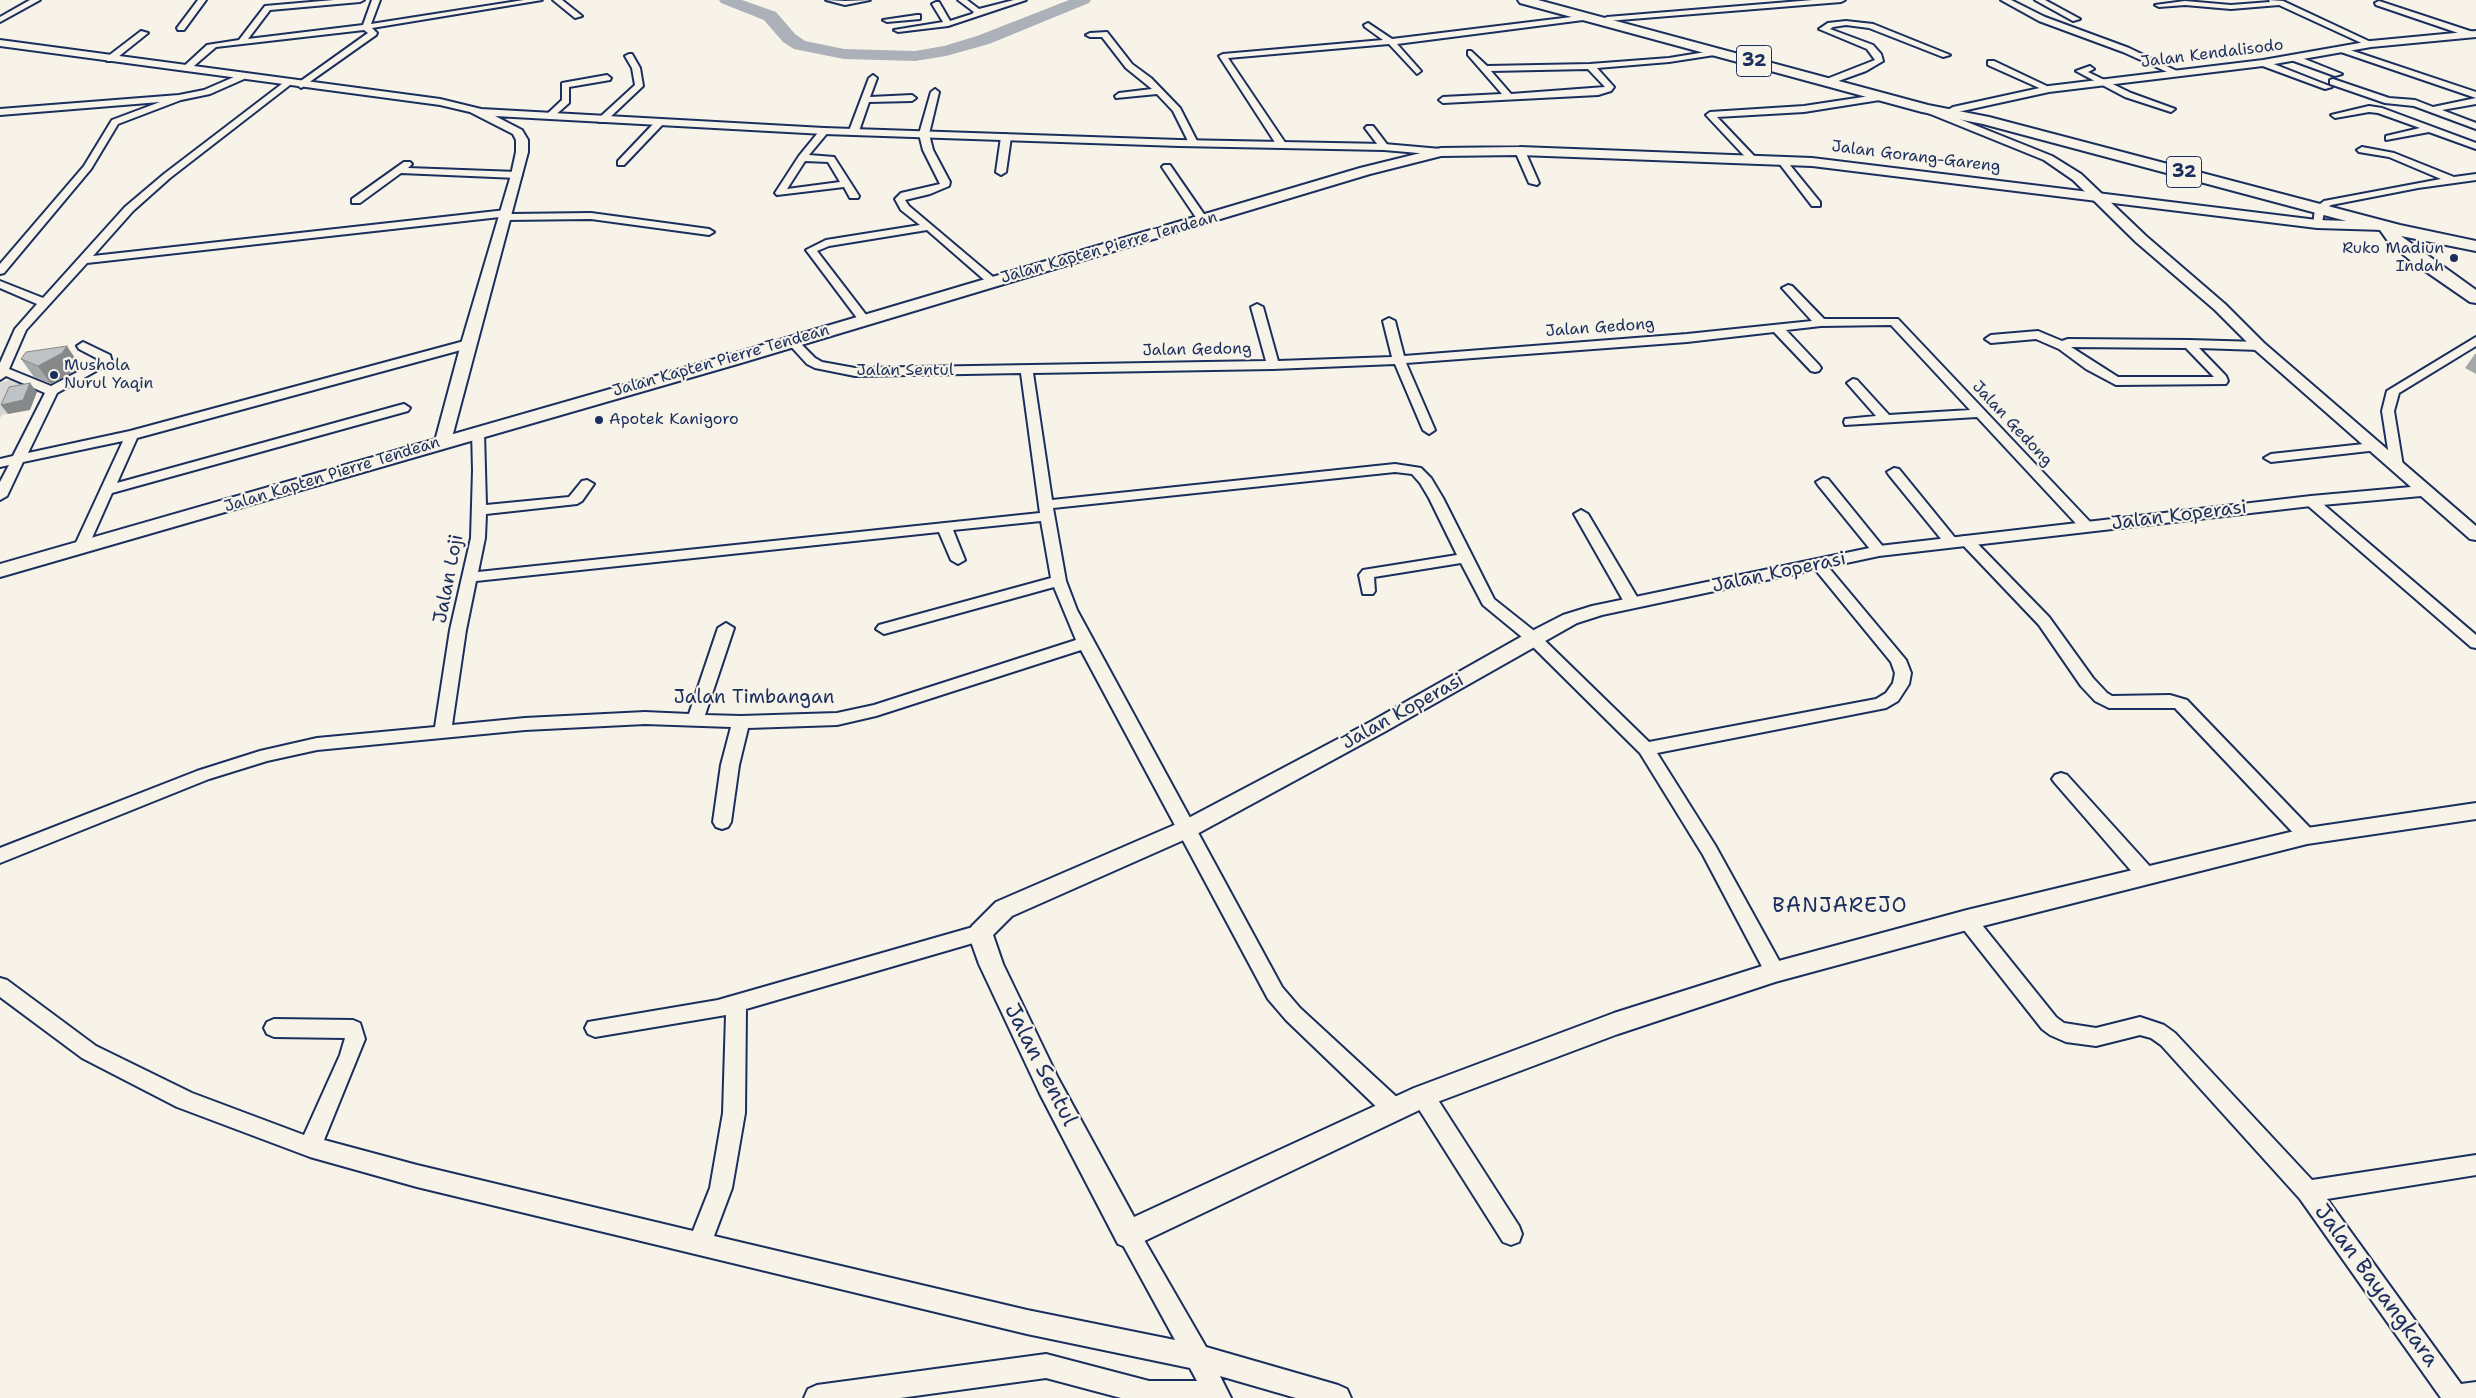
<!DOCTYPE html>
<html>
<head>
<meta charset="utf-8">
<style>
	body { margin:0 }
	canvas { display:block; background:#f7f3e8 }
</style>
</head>
<body>
<canvas width="2476" height="1398"></canvas>
<script>
const g = document.querySelector('canvas').getContext('2d');
g.lineJoin = 'round';
function fill(path, color) {
  g.fillStyle = color;
  g.fill(path, 'evenodd');
}
function toPath(rows) {
  const path = new Path2D();
  for (const r of rows) {
    path.moveTo(r[0], r[1]);
    for (let i = 2; i < r.length; i += 2) path.lineTo(r[i], r[i + 1]);
  }
  return path;
}
function strokePath(path, color, width, dash) {
  g.strokeStyle = color;
  g.lineWidth = width;
  g.lineCap = dash ? 'butt' : 'round';
  g.setLineDash(dash || []);
  g.stroke(path);
}
function label(font, color, halo, rows, align = 'center') {
  g.font = font + ' "Shantell Sans",sans-serif';
  g.lineWidth = 4.5;
  g.setLineDash([]);
  g.textBaseline = 'middle';
  g.strokeStyle = halo;
  g.fillStyle = color;
  for (const [text, x, y, turn = 0] of rows) {
    g.save();
    g.translate(x, y);
    g.rotate((+turn || 0) * Math.PI / 180);
    g.textAlign = isNaN(turn) ? turn : align;
    if (halo) g.strokeText(text, 0, 0);
    g.fillText(text, 0, 0);
    g.restore();
  }
}
fill(toPath([
	[12,379,26,384,8,414,2,415,0,418,0,383]
]), '#d7d6d4');
fill(toPath([
	[719,0,742,0,776,12,795,34,805,41,844,49,915,51,944,46,977,36,1069,0,1091,0,1089,3,989,44,946,56,915,61,844,59,794,49,783,42,764,20,721,3,719,0]
]), '#acb0b9');
const minor = toPath([
	[30,0,40,0,0,22,0,17,30,0],
	[198,0,206,0,184,30,178,30,177,28,198,0],
	[334,0,364,0,360,2,270,10,248,39,363,25,372,0,380,0,371,24,524,0,542,0,372,28,377,33,376,35,301,88,297,85,298,83,368,33,364,30,216,47,188,71,181,69,207,45,239,40,265,6,334,0],
	[553,0,562,0,582,16,575,18,553,0],
	[826,0,845,1,870,0,845,5,826,0],
	[958,0,967,0,979,9,1014,0,1026,0,948,26,898,32,894,30,943,22,932,4,936,2,939,2,950,21,972,14,974,12,958,0],
	[1813,0,1845,0,1841,2,1607,21,1603,19,1607,17,1813,0],
	[2001,0,2011,0,2045,17,2129,48,2181,73,2174,75,2123,52,2039,21,2001,0],
	[2035,0,2045,0,2080,19,2073,21,2035,0],
	[2269,0,2283,1,2375,44,2368,46,2279,5,2231,9,2185,5,2159,7,2155,5,2185,1,2231,5,2270,2,2269,0],
	[2379,1,2473,32,2474,34,2467,36,2376,5,2375,3,2379,1],
	[917,15,920,15,920,19,887,22,883,20,917,15],
	[1588,15,1591,15,1591,19,1397,44,1421,71,1417,74,1389,44,1228,58,1286,144,1281,147,1276,144,1219,56,1223,54,1383,40,1365,27,1364,25,1368,23,1392,39,1588,15],
	[1846,21,1873,24,1950,55,1943,57,1869,28,1846,25,1833,27,1830,29,1873,45,1881,54,1883,61,1866,71,1830,84,1824,84,1824,80,1875,60,1867,49,1819,29,1828,23,1846,21],
	[141,31,148,33,113,61,107,61,107,57,141,31],
	[1107,32,1132,64,1151,78,1180,108,1198,143,1196,145,1190,145,1173,111,1157,94,1116,98,1115,96,1119,93,1152,89,1126,68,1102,37,1090,37,1086,35,1090,33,1107,32],
	[2341,47,2476,92,2476,98,2338,51,2337,49,2341,47],
	[1718,50,1722,52,1721,54,1669,62,1597,68,1614,87,1611,91,1598,95,1443,103,1439,100,1443,97,1502,94,1468,55,1468,51,1471,51,1487,66,1590,64,1669,58,1718,50],
	[1588,69,1605,87,1511,94,1491,71,1588,69],
	[629,54,632,54,640,68,643,86,605,122,599,122,599,118,635,85,632,68,625,56,629,54],
	[2291,56,2297,56,2342,74,2335,76,2291,60,2291,56],
	[1988,61,1994,61,2053,89,2046,91,1988,65,1988,61],
	[2260,61,2266,61,2332,87,2325,89,2260,65,2260,61],
	[2090,66,2094,69,2088,72,2131,93,2175,109,2171,112,2125,97,2076,71,2090,66],
	[241,74,245,77,244,79,210,94,181,100,118,124,91,169,4,273,0,274,0,264,84,166,112,120,160,102,0,115,0,109,179,95,204,90,241,74],
	[607,75,611,78,610,80,569,87,569,103,552,118,545,116,562,100,562,83,607,75],
	[873,75,877,78,870,97,912,95,916,98,912,101,869,102,859,131,851,133,849,131,869,78,873,75],
	[2333,79,2389,98,2415,100,2433,107,2476,98,2476,104,2442,110,2476,123,2476,129,2414,106,2385,103,2330,84,2330,80,2333,79],
	[287,80,290,81,290,85,170,178,133,211,93,256,506,210,511,214,591,213,709,229,714,232,709,235,591,219,505,220,500,217,87,263,26,330,9,369,51,386,100,360,79,349,77,346,83,342,110,355,112,362,57,393,28,453,130,431,468,340,474,344,472,347,137,438,117,483,400,405,404,404,410,408,408,411,112,493,88,547,86,550,76,550,74,547,123,441,23,462,7,496,0,500,0,482,9,465,0,467,0,459,13,456,45,393,6,376,0,380,0,363,15,329,37,304,0,288,0,281,43,298,125,207,164,174,287,80],
	[935,89,939,92,929,134,933,150,950,182,949,186,930,194,905,200,909,206,999,282,993,285,989,284,927,230,829,246,817,251,870,320,868,322,860,322,806,250,826,240,920,225,901,210,895,199,901,193,940,184,923,150,919,134,931,92,935,89],
	[1883,94,1887,97,1886,99,1804,112,1717,117,1756,158,1758,160,1753,163,1750,162,1706,115,1710,112,1804,106,1883,94],
	[2369,106,2382,108,2476,143,2476,149,2429,132,2386,140,2386,136,2420,128,2378,113,2369,112,2335,118,2331,115,2369,106],
	[657,120,665,122,624,165,618,165,618,161,657,120],
	[1367,126,1373,126,1389,147,1387,149,1381,149,1365,128,1367,126],
	[824,128,829,131,809,155,834,157,859,196,858,198,850,198,844,187,777,195,775,193,799,156,821,129,824,128],
	[805,161,828,162,840,182,787,189,805,161],
	[1006,134,1011,137,1006,172,1001,175,996,172,1001,137,1006,134],
	[2362,147,2394,153,2454,177,2476,174,2476,180,2418,188,2331,205,2325,209,2321,226,2313,226,2315,208,2324,201,2441,179,2389,157,2359,152,2357,150,2362,147],
	[1520,148,1525,151,1539,183,1537,185,1529,183,1515,151,1520,148],
	[1779,159,1785,159,1820,202,1820,206,1812,206,1779,163,1779,159],
	[404,162,410,162,412,164,408,168,517,172,522,175,517,178,401,173,360,203,352,203,352,199,404,162],
	[1164,165,1170,165,1208,220,1207,222,1199,222,1162,167,1164,165],
	[1788,285,1792,286,1824,319,1898,319,2092,524,2094,527,2092,530,2082,530,1977,417,1845,425,1844,422,1845,419,1876,416,1847,383,1853,379,1857,380,1889,415,1970,410,1891,325,1821,326,1786,330,1819,365,1821,368,1819,371,1815,372,1811,371,1774,332,1687,342,1406,363,1435,430,1429,434,1423,430,1395,364,1273,369,1033,373,1052,500,1395,464,1421,468,1431,478,1443,498,1494,599,1538,634,1649,742,1876,699,1886,693,1893,683,1895,673,1891,662,1814,568,1812,565,1814,562,1824,562,1906,660,1911,673,1909,684,1898,701,1886,708,1657,753,1715,845,1782,966,1785,972,1782,978,1775,980,1768,978,1703,855,1640,753,1528,642,1483,605,1461,563,1374,577,1375,591,1373,594,1363,594,1359,575,1363,570,1457,555,1429,498,1420,483,1412,474,1395,472,1053,508,1066,581,1077,610,1282,987,1300,1008,1402,1102,1405,1109,1402,1116,1394,1119,1386,1116,1286,1020,1268,999,1081,650,876,716,837,725,748,728,739,765,731,822,728,827,722,829,716,827,713,822,721,765,731,727,645,724,525,730,317,750,267,761,209,779,0,863,0,848,197,771,260,751,317,738,435,727,450,630,471,538,473,470,472,432,473,429,483,429,484,432,486,505,569,497,582,481,587,480,594,484,582,501,577,504,486,514,485,538,478,572,1040,513,1021,373,855,376,815,368,807,364,786,341,792,337,796,339,815,358,822,362,855,368,1266,361,1251,307,1257,304,1263,307,1278,361,1392,357,1383,321,1389,318,1395,321,1404,356,1687,334,1812,321,1782,288,1788,285],
	[1041,521,1051,578,879,625,876,629,884,634,1054,587,1076,640,874,705,837,713,741,716,705,715,734,628,726,623,718,628,689,714,645,712,525,718,452,725,466,630,476,581,939,532,951,560,958,564,965,560,953,530,1041,521],
	[2038,331,2062,341,2068,339,2189,340,2259,342,2265,346,2259,350,2199,348,2226,376,2228,381,2226,384,2116,385,2086,369,2059,349,2036,339,1991,343,1985,339,1991,335,2038,331],
	[2071,347,2186,348,2214,377,2118,377,2071,347],
	[2476,337,2476,346,2399,393,2394,411,2403,466,2401,469,2391,469,2382,411,2387,391,2476,337],
	[2373,443,2378,444,2380,447,2378,450,2271,462,2264,458,2271,454,2373,443],
	[1894,468,1899,469,1956,539,1958,542,1956,545,1946,545,1889,475,1887,472,1894,468],
	[1823,478,1828,479,1884,548,1886,551,1884,554,1874,554,1818,485,1816,482,1823,478],
	[2311,497,2316,498,2476,635,2476,648,2471,647,2306,504,2304,501,2306,498,2311,497],
	[1581,510,1588,514,1640,602,1637,605,1627,605,1624,602,1574,514,1581,510],
	[1966,536,1971,537,2049,617,2093,678,2107,693,2112,696,2170,695,2187,700,2313,831,2316,836,2313,841,2307,843,2301,841,2175,708,2109,708,2095,701,2081,686,2039,625,1961,543,1959,540,1961,537,1966,536],
	[2061,773,2067,775,2154,871,2156,876,2154,881,2147,883,2140,881,2055,783,2052,779,2055,775,2061,773],
	[1967,912,1974,915,2056,1017,2064,1023,2096,1028,2140,1017,2164,1025,2175,1033,2312,1180,2476,1155,2476,1175,2327,1199,2461,1384,2476,1382,2476,1398,2441,1398,2300,1199,2161,1045,2151,1038,2140,1035,2096,1046,2066,1042,2050,1035,2042,1029,1960,925,1957,920,1960,915,1967,912],
	[980,925,987,927,990,933,987,939,746,1009,745,1113,732,1188,714,1236,1027,1310,1175,1340,1117,1234,1120,1226,1128,1223,1136,1226,1206,1347,1338,1385,1347,1389,1351,1398,1296,1398,1220,1376,1231,1398,1121,1398,1046,1378,900,1398,804,1398,808,1389,817,1385,1046,1354,1149,1381,1197,1381,1190,1368,1027,1334,417,1187,310,1157,177,1107,82,1058,0,997,0,978,7,980,96,1046,192,1093,304,1135,340,1055,345,1038,274,1037,267,1034,264,1028,267,1022,274,1019,353,1020,360,1023,365,1039,324,1140,417,1165,693,1231,710,1188,723,1113,726,1015,595,1037,588,1034,585,1028,588,1022,718,1000,980,925],
	[1423,1086,1431,1089,1519,1226,1522,1234,1519,1242,1511,1245,1503,1242,1415,1103,1412,1096,1415,1089,1423,1086]
]);
const tertiary = toPath([
	[2476,31,2476,37,2371,47,2263,66,2049,92,1953,113,1948,110,1953,107,2049,86,2263,60,2371,41,2476,31],
	[0,40,440,99,481,109,824,128,1179,140,1384,144,1441,149,1447,152,1441,155,1384,150,1179,146,824,134,495,116,522,130,528,140,528,152,451,441,443,446,435,441,461,344,511,175,516,152,516,140,513,134,470,112,440,105,0,46,0,40],
	[1927,106,2052,156,2081,174,2146,236,2225,304,2264,343,2476,526,2476,540,2470,539,2421,496,2311,506,1879,556,1602,615,1577,623,1386,731,1195,835,1012,916,993,935,1003,964,1058,1078,1134,1217,1414,1088,1614,1013,1775,962,1967,910,2307,828,2476,803,2476,819,2307,844,1967,930,1775,982,1618,1034,1432,1104,1138,1244,1128,1248,1118,1244,1040,1094,979,964,968,933,972,926,996,902,1179,823,1372,721,1526,634,1563,615,1592,606,1879,546,2311,496,2411,487,2254,349,2215,310,2136,242,2073,180,2044,160,1923,111,1923,107,1927,106]
]);
const secondary = toPath([
	[1520,147,1812,158,2317,220,2384,222,2391,226,2384,230,2317,228,1812,166,1520,155,1441,156,1370,174,741,363,0,577,0,564,729,355,1360,168,1441,148,1520,147]
]);
const trunk = toPath([
	[1518,0,1538,0,1928,105,1989,117,2400,225,2476,241,2476,251,2401,236,2476,290,2476,303,2470,302,2415,264,2390,244,2380,230,1983,124,1922,112,1520,3,1518,0]
]);
strokePath(minor, '#1b2f5e', 4);
strokePath(tertiary, '#1b2f5e', 4);
strokePath(secondary, '#1b2f5e', 4);
strokePath(trunk, '#1b2f5e', 4);
fill(minor, '#f7f3e8');
fill(tertiary, '#f7f3e8');
fill(secondary, '#f7f3e8');
fill(trunk, '#f7f3e8');
fill(toPath([
	[2475,354,2476,354,2476,374,2465,368],
	[21,359,79,364,75,371,51,384,34,377]
]), '#a5a8a9');
fill(toPath([
	[67,346,79,364,75,371,51,384,38,366],
	[30,383,37,392,30,410,8,414,1,405]
]), '#86888a');
const building = toPath([
	[67,346,62,353,38,366,21,359,26,352,67,346],
	[30,383,23,400,1,405,9,387,30,383]
]);
fill(building, '#c0c3c5');
strokePath(building, '#86888a', 1);
for (const [x, y, r, color] of [
	[2454,258,5,"#1b2f5e"],
	[54,375,5,"#1b2f5e"],
	[599,420,5,"#1b2f5e"]
]) {
  const dot = new Path2D();
  dot.arc(x, y, r, 0, 2 * Math.PI);
  g.fillStyle = color;
  g.fill(dot);
  strokePath(dot, '#f7f3e8', 2);
}
label('16px', '#1b2f5e', '#f7f3e8', [
	["Jalan Kendalisodo",2212,54,-7],
	["Jalan Gorang-Gareng",1916,157,7],
	["Jalan Kapten Pierre Tendean",1109,248,-16],
	["Jalan Gedong",1600,328,-4],
	["Jalan Gedong",1197,350,-1],
	["Jalan Kapten Pierre Tendean",721,361,-16],
	["Jalan Sentul",905,371],
	["Jalan Gedong",2012,424,47],
	["Jalan Kapten Pierre Tendean",332,475,-17]
]);
label('16px', '#1b2f5e', '#f7f3e8', [
	["Ruko Madiun",2444,249,"right"],
	["Indah",2444,267,"right"],
	["Mushola",64,366],
	["Nurul Yaqin",64,384],
	["Apotek Kanigoro",609,420]
], 'left');
for (const [x, y, w] of [
	[1754,61,35],
	[2184,172,35]
]) {
  const box = new Path2D();
  box.roundRect(x - w / 2, y - 15.5, w, 31, 4);
  g.fillStyle = '#f7f3e8';
  g.fill(box);
  strokePath(box, '#1b2f5e', 1);
}
label('bold 18px', '#1b2f5e', null, [
	["32",1754,61],
	["32",2184,172]
]);
label('19px', '#1b2f5e', '#f7f3e8', [
	["Jalan Koperasi",2179,516,-7],
	["Jalan Koperasi",1779,573,-12],
	["Jalan Loji",449,579,-79],
	["Jalan Timbangan",754,698],
	["Jalan Koperasi",1403,712,-29]
]);
g.letterSpacing = '1px';
label('21px', '#1b2f5e', '#f7f3e8', [
	["BANJAREJO",1840,907]
]);
g.letterSpacing = '0px';
label('22px', '#1b2f5e', '#f7f3e8', [
	["Jalan Sentul",1040,1065,63],
	["Jalan Bayangkara",2376,1286,54]
]);
</script>
</body>
</html>
